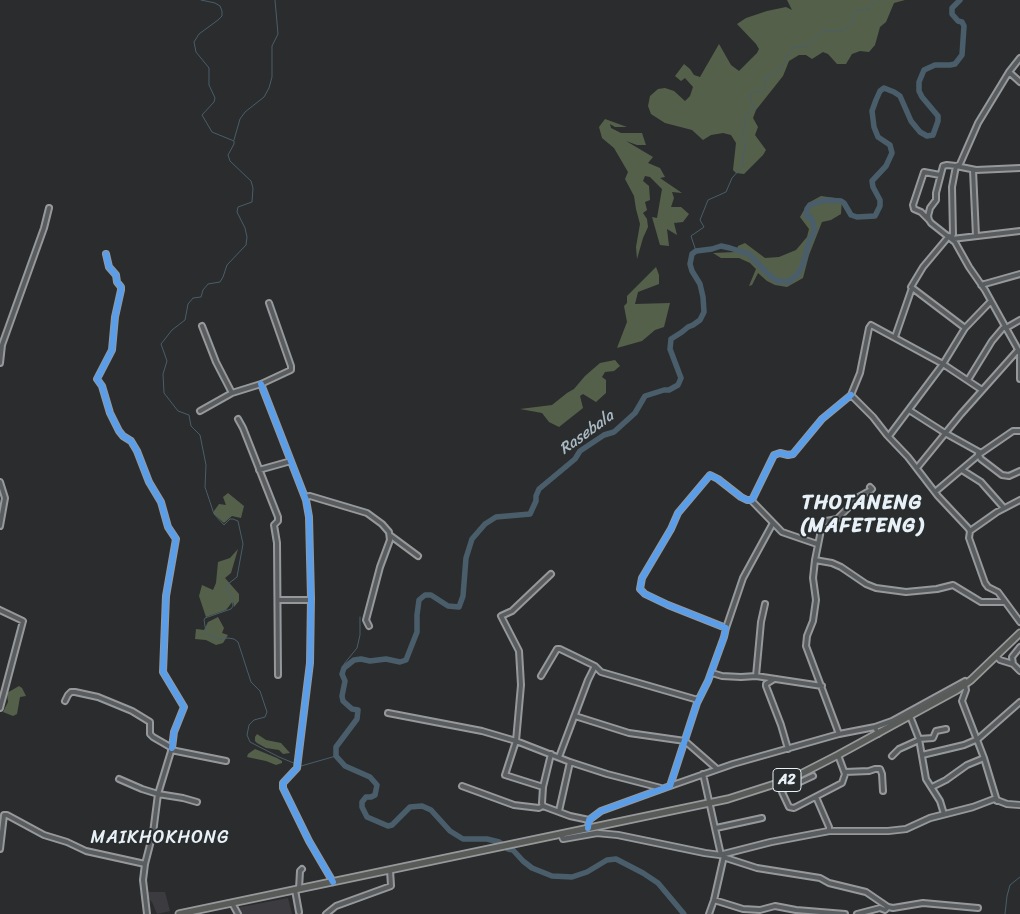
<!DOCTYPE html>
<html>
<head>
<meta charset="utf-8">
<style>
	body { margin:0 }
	canvas { display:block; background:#2b2c2d }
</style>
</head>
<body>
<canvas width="1020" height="914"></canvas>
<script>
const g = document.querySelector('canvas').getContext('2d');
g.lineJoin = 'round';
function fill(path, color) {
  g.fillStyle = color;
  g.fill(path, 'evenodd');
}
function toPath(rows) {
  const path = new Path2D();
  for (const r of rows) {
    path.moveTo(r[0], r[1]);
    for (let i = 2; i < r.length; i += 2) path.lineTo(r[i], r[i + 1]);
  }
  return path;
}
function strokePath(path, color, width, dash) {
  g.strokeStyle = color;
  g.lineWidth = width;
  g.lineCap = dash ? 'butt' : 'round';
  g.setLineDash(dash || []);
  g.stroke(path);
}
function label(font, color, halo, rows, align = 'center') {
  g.font = font + ' Sriracha,sans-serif';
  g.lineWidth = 4;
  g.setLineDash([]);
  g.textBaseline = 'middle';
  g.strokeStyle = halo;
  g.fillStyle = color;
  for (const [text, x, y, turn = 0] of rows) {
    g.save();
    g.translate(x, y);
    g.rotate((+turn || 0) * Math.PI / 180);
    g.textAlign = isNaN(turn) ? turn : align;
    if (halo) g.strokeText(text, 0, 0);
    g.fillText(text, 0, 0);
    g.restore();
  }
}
fill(toPath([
	[147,892,165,892,170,911,157,914,152,902,147,897],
	[288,898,292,914,240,914,236,908]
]), '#3b3b40');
fill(toPath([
	[787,0,905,0,894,3,886,22,880,27,875,45,869,52,860,51,852,54,846,64,837,64,828,54,823,52,812,59,806,55,799,55,789,61,783,76,756,110,753,118,758,127,755,135,766,150,763,155,744,174,736,173,733,170,736,143,731,135,723,133,711,135,703,140,692,130,665,123,651,114,648,106,650,96,658,89,665,88,674,91,685,101,690,96,693,87,685,78,681,81,675,76,684,64,690,69,694,75,700,77,719,44,731,65,739,71,757,53,759,49,756,44,737,24,746,18,767,11,786,7,792,10],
	[605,119,627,127,615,127,610,124,611,128,621,133,642,133,646,145,637,145,626,141,653,157,648,163,660,168,665,177,660,178,682,193,672,192,674,198,671,207,681,207,689,214,683,222,674,223,677,235,667,229,669,246,660,245,652,217,657,218,662,189,650,177,645,176,643,181,649,186,650,200,645,202,647,210,643,213,647,219,648,227,643,238,637,259,636,247,640,224,636,209,634,196,625,179,628,172,614,148,602,138,599,127],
	[821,196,842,199,841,214,831,220,822,222,809,255,803,278,787,287,775,285,767,281,758,273,752,285,749,286,756,269,750,263,739,258,721,258,713,253,736,252,738,246,745,243,765,258,779,257,796,250,807,237,809,229,800,217,808,203],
	[656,267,659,275,659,284,638,292,635,304,670,303,664,327,655,330,642,341,617,348,627,322,624,306,627,303,627,296],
	[615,360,620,366,614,371,605,372,602,377,606,380,606,393,596,402,583,394,580,396,583,408,559,427,549,422,542,413,520,409,552,405,567,393,574,389,585,376,600,363],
	[228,493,244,506,241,518,232,516,224,523,214,514,214,511,219,504,226,505,223,497],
	[238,549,231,573,225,578,239,594,239,601,234,607,233,601,226,610,206,617,199,596,202,585,213,590,216,583,218,562,230,558],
	[218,617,224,628,222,633,228,635,223,643,216,645,206,640,195,639,196,629,204,630,208,622],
	[19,686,22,688,26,696,20,697,17,714,13,716,3,712,8,702,7,693],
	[257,734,266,740,281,743,290,753,283,754,279,750,266,748,257,743,255,741,255,737],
	[255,749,277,758,282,761,282,763,276,765,266,761,247,757,248,754]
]), '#55604b');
strokePath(toPath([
	[201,0,215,3,220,6,222,11,222,16,218,20,199,34,194,42,196,52,209,68,209,85,215,98,214,102,202,115,212,132,234,141,234,144,228,155,230,161,251,181,253,188,252,202,238,207,237,212,245,228,247,237,246,245,227,265,223,277,220,282,208,284,203,290,201,297,193,298,188,304,185,320,172,330,161,344,167,361,163,374,164,393,178,411,189,415,191,426,200,435,206,465,205,487,214,514,224,525,230,519,233,519,238,521,243,544,237,577,228,584,226,588,232,597,233,606,231,609,205,618,204,620,206,632,208,635,217,639,228,638,234,639,238,642,251,682,260,691,267,712,265,717,254,720,249,725,247,735,250,742,279,757,301,766,336,756],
	[234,140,240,119,245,112,264,97,269,88,272,77,272,46,278,34,275,0],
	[696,251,691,236,704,227,700,220,708,200,726,192,732,178,742,167,745,141,741,135,746,127,744,117,755,107,750,100,750,94,754,91,761,93,765,89,764,78,775,74,783,65,787,56,794,47,807,46,823,31,843,31,855,20,852,17,858,10,867,10,878,0],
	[344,668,344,664,357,648,360,635,360,617],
	[1005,914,1007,896,1010,885,1020,877]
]), '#495e6a', 1);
strokePath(toPath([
	[684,914,658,883,643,873,616,859,607,860,587,872,572,877,552,876,532,868,523,861,513,850,508,849,499,842,487,839,463,839,450,831,431,810,422,806,410,807,392,825,388,826,367,817,362,807,362,802,366,797,371,797,375,795,377,785,370,777,345,766,336,756,336,747,357,719,358,710,352,709,343,701,342,696,345,681,342,674,344,668,354,660,361,659,370,661,386,659,400,662,406,660,417,632,417,615,419,600,425,595,431,595,448,606,459,607,463,596,466,558,472,539,485,524,496,517,530,514,536,501,536,496,539,489,575,459,580,451,604,435,614,432,635,413,645,396,664,390,669,390,678,385,681,378,670,349,671,339,682,332,688,327,693,325,700,320,704,312,703,297,700,284,692,271,690,264,692,254,696,251,712,249,721,246,730,248,749,254,767,273,777,281,788,282,798,274,803,264,809,242,815,230,811,217,807,217,806,216,807,209,810,205,825,200,841,201,844,203,851,215,857,217,875,216,880,206,880,200,873,187,872,181,886,166,892,153,890,145,878,137,874,127,872,111,876,100,880,91,884,88,894,92,900,96,911,121,920,132,927,136,933,135,938,121,938,116,922,97,919,91,919,82,924,70,935,65,950,65,955,64,962,55,964,26,962,22,958,21,952,14,952,8,960,0]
]), '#495e6a', 5.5);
const minor = toPath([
	[1020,58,1009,72,1020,82],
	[973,170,976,236],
	[929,220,921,212,914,209,913,205,924,172,940,175],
	[949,236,923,267,911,287,965,328],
	[951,238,953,234,952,187,956,166,976,170,1020,168],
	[952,239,1020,231],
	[106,254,109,267,116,275,117,282,121,287,121,290,115,317,112,350,97,379,102,386,110,413,119,431,123,436,131,441,137,451,149,482,161,502,168,527,176,539,166,596,163,672,184,707,174,732,172,748],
	[981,285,1020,274],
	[1020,320,1006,328,1020,353],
	[202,326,216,362,232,393],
	[895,337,912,288],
	[1020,354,1020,379],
	[0,363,2,345,44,228,49,208],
	[968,380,992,341,1003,328,1006,328,985,290,969,267,955,242,931,223,929,220,928,216,930,208,936,200,936,193,943,166,947,165,956,166,960,164,978,123,1009,72],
	[261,384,306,500,309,517,311,598,310,663,297,768,283,783,283,788,309,841,333,882],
	[982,390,943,364,871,325,869,328,860,373,851,395,873,417,887,435,908,457,938,496,968,528,970,531,969,538,985,583,988,587,998,592,1020,622],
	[909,410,945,433,981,453],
	[200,411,232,393,261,384,291,370,291,366,269,303],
	[238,419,243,428,278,517,278,521,274,525,277,543,278,675],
	[889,436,943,364,965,328,991,301],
	[978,454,981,459,1002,475,1009,476,1020,471],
	[917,468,961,414,1018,350],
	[259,470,291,461],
	[962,470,981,482,1004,508],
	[0,482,5,498,0,526],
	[935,492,981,453,1013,431,1020,431],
	[305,497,310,496,367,513,382,524,389,532,390,540,380,567,366,620,369,626],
	[751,500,782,532,817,544],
	[970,531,997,512,1020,500],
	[391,536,418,556],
	[815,560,832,563,841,567,866,584,876,588,906,592,937,589,953,585,981,602,1004,602],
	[278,600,311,600],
	[0,610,23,621,0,708],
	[726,628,743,578,773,523],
	[996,656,1000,660,1013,664,1020,671],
	[1013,664,1012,657,1020,647],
	[712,673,722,676,741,677,756,676,822,686],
	[541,676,557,649,560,649,595,666,601,672,698,700],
	[756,676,761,622,765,604],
	[774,679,766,684,766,686,781,725,788,749],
	[965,685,966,690,962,701,984,758,997,801],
	[65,701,68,695,71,692,75,692,98,697,132,711,150,722,150,734,153,737,172,748,158,794,153,833,145,864,143,880,147,914],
	[388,713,482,731,516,741,570,762,607,774,661,788],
	[575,716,629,733,685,741,717,769],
	[910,716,919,739,926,779,940,801,944,814],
	[875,727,892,721,965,681],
	[839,734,806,646,807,636,813,621,816,600,813,578,815,560,822,525,826,521,837,519,847,509,855,499,871,490,872,489,870,487],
	[919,739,933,738,936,731,946,729],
	[171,750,226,761],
	[551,754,543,787,542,803,543,806,570,816,589,820],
	[922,755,964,745,978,739,1020,702],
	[892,756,899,749,919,740],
	[559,757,588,680,595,666],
	[845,772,869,771,875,769,880,769,882,774,883,791],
	[703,774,721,855,726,858,757,868,820,878,829,883,866,892,888,907,893,908,923,903,978,908],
	[813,776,783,790,782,792,789,807,794,808,842,783,845,774,838,755],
	[119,779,142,789,158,794,183,798,197,802],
	[462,786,514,805,539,808,543,806],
	[670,786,733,764,839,734,875,727,878,734],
	[543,787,505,775,516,741,521,685,519,651,501,616,512,611,551,574],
	[932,787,946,780,967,765,984,758],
	[816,797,829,827,829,831],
	[559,811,570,762],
	[588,828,589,820,601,811,670,786,697,703,708,681,724,637,726,628,668,605,645,594,640,589,642,578,671,529,678,513,710,475,718,479,741,497,747,500,752,500,774,455,780,453,788,455,793,454,822,419,851,395],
	[716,828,762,818],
	[0,849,4,815,7,815,44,835,67,842,86,851,145,864],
	[299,889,300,871,302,869],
	[295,890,299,912],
	[714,900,743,909,760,910,775,906,796,910,845,914],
	[232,903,238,914],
	[326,914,336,906,391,886,390,870],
	[709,914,714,900,724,856],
	[857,914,880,908,885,910,888,907]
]);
const tertiary = toPath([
	[561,834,563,839,597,833,618,835,705,853,720,855,771,842,829,831,888,831,906,829,930,818,973,807,994,799,1007,804,1020,805]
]);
const primary = toPath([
	[179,914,728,799,778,783,799,775,838,755,957,690,971,680,1020,633]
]);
strokePath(minor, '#96989a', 8);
strokePath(tertiary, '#96989a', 8);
strokePath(primary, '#96989a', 9);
strokePath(minor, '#5a5d60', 4);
strokePath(tertiary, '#5a5d60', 4.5);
strokePath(primary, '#585b57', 5.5);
strokePath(toPath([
	[106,254,109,267,116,275,117,282,121,287,121,290,115,317,112,350,97,379,102,386,110,413,119,431,123,436,131,441,137,451,149,482,161,502,168,527,176,539,166,596,163,672,184,707,174,732,172,748],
	[261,384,306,500,309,517,311,598,310,663,297,768,283,783,283,788,309,841,333,882],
	[588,828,589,820,601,811,670,786,697,703,708,681,724,637,726,628,668,605,645,594,640,589,642,578,671,529,678,513,710,475,718,479,741,497,747,500,752,500,774,455,780,453,788,455,793,454,822,419,851,395]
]), '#5a9eea', 6);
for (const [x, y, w] of [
	[787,780,28]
]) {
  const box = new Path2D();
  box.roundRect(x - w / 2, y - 11.5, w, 23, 4);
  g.fillStyle = '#2a2d2e';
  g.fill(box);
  strokePath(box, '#e8f1f8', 1);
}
label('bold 14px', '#e8f1f8', null, [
	["A2",787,780]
]);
label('italic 16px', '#aab8c2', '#2a2d2e', [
	["Rasebala",587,433,-36]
]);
g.letterSpacing = '1px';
label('18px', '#e8f1f8', '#2a2d2e', [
	["MAIKHOKHONG",160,838]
]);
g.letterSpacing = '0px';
g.letterSpacing = '1px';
label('bold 20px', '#e8f1f8', '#2a2d2e', [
	["THOTANENG",862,504],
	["(MAFETENG)",862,527]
]);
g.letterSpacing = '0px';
</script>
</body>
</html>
